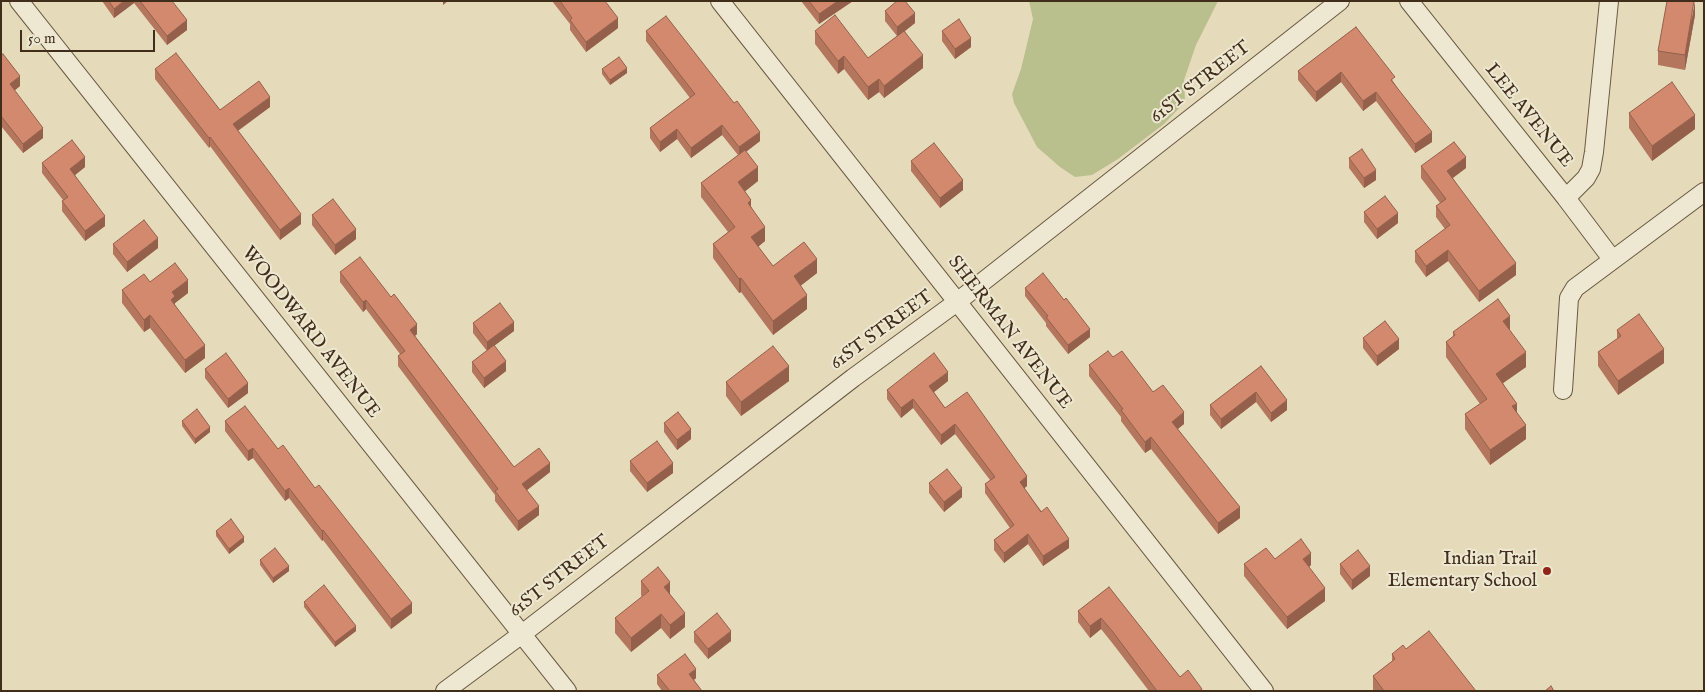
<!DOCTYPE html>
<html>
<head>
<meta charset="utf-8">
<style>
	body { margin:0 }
	#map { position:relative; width:1705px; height:692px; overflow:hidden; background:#e5dbbb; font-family:"IM FELL English",serif }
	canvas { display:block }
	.frame { position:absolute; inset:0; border:2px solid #412e1a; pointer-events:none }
	.scale { position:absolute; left:20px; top:30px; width:135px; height:22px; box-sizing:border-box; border:2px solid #412e1a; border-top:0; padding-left:6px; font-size:15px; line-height:18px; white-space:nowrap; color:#412e1a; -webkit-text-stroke:4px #eee8d3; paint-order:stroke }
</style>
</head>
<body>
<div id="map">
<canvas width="1705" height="692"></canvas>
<div class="frame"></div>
<div class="scale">50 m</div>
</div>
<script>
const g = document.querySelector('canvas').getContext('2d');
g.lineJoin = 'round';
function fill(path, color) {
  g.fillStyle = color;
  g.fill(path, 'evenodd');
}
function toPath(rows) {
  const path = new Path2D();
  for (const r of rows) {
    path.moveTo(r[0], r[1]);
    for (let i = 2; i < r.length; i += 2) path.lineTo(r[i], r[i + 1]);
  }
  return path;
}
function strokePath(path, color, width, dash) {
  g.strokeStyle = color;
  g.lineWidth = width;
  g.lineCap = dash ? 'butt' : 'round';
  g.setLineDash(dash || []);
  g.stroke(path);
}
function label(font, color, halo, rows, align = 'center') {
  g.font = font + ' "IM FELL English",serif';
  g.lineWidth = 4;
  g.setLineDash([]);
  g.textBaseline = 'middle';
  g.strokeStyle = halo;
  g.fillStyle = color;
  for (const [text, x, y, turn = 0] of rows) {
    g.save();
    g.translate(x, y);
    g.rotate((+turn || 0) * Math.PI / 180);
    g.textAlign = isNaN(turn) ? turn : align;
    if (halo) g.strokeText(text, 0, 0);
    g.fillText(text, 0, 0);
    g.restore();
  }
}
fill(toPath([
	[1029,1,1218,1,1196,45,1184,80,1185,102,1164,124,1118,159,1092,175,1075,177,1060,167,1037,147,1014,103,1012,94,1021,69,1033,19]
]), '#b9bf8d');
const minor = toPath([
	[19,1,567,691],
	[720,1,1264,691],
	[1409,1,1566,198,1612,259],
	[1566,198,1586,178,1591,169,1594,152,1609,1],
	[1563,390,1569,298,1575,288,1704,192],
	[445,691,522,634,853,378,957,302,1340,1]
]);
strokePath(minor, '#6a5942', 20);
strokePath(minor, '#eee8d3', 18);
fill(toPath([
	[102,1,172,1,187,30,167,45,134,3,114,18],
	[552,1,592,1,618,28,586,52,570,30,570,24],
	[801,1,853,1,819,24],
	[885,11,915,23,905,31,923,68,884,98,879,92,868,100,844,69,838,74,815,44,815,31,868,58,897,36,885,21],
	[1695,15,1685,70,1658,65,1658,51],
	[1356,27,1395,84,1432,142,1415,153,1376,101,1363,111,1341,82,1316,102,1298,80,1298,71],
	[646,31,760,141,746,152,758,181,745,191,765,241,758,247,773,266,817,273,800,286,807,309,773,335,741,292,739,293,713,258,713,244,728,232,701,197,701,183,738,155,722,135,691,158,677,139,660,152,650,138,650,128,690,98,646,41],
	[942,31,971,47,955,59,942,41],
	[1,55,20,86,14,91,43,138,23,153,1,126],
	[155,69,220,110,270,107,238,131,301,224,280,240,210,146,209,148,155,79],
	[602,69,627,73,610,85,602,74],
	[1629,113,1695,129,1652,161,1629,128],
	[1349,158,1376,180,1364,188,1349,168],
	[911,161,963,190,940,208,911,171],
	[42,163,85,167,75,175,105,226,85,241,62,211,62,201,63,200,42,173],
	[1421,166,1466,168,1453,178,1516,275,1479,302,1448,261,1426,277,1415,262,1415,251,1445,229,1436,217,1436,206,1440,203,1421,178],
	[1364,212,1398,223,1377,239,1364,222],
	[312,215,356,239,335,255,312,225],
	[113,244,158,248,127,272,113,254],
	[340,272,417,334,415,336,514,467,550,472,527,490,539,515,518,531,495,501,495,495,398,366,398,356,400,354,366,309,363,312,340,282],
	[150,282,188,293,175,303,175,305,205,358,185,373,150,328,144,332,122,303,122,290],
	[1025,288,1090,337,1068,354,1046,326,1046,323,1025,296],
	[473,323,514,331,494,346,506,371,484,388,472,372,472,362,487,351,473,333],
	[1510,330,1510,331,1526,367,1503,383,1517,413,1526,439,1490,465,1465,429,1465,414,1480,404,1446,357,1446,342,1453,337,1453,332],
	[1617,330,1664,363,1618,395,1598,366,1598,352,1617,339],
	[1363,338,1399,349,1377,366,1363,348],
	[1113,357,1153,392,1184,424,1178,429,1240,518,1218,534,1151,449,1145,453,1121,421,1121,417,1089,376,1089,365],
	[1261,366,1287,410,1271,422,1256,402,1221,429,1210,415,1210,405],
	[205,369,248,393,228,408,205,378],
	[789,381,741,416,726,396,726,382],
	[948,381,934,392,945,408,1027,486,1024,488,1069,548,1043,566,1028,544,1004,563,994,550,994,540,1010,528,985,493,985,484,990,480,955,434,941,445,913,408,901,418,887,399,887,390],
	[182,421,210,432,195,444,182,426],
	[225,421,278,449,412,613,391,629,323,540,322,541,289,498,285,501,253,458,248,461,225,431],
	[664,423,691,439,677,450,664,432],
	[630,461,673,473,647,492,630,471],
	[929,483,962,497,944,512,929,493],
	[216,531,244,542,229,554,216,536],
	[1275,559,1311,565,1309,567,1325,601,1287,629,1244,576,1244,564],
	[260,560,289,571,273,583,260,565],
	[1340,564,1370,576,1352,590,1340,574],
	[641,581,670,594,685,627,670,639,661,628,631,652,615,633,615,618,642,597,641,595],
	[1109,587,1180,677,1202,691,1149,691,1113,644,1101,629,1090,638,1078,622,1078,611],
	[304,602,356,631,335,647,304,607],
	[694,632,731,641,708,659,694,642],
	[1406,649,1476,691,1373,691,1373,676,1392,661,1392,654],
	[657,675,696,678,694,680,702,691,662,691,657,684]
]), '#b5765e');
fill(toPath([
	[124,1,134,1,134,3,114,18,114,9],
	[443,1,448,1,443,5],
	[838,1,853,1,819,24,819,14],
	[1695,1,1695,15,1685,70,1685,55],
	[915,13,915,23,897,37,897,27],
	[618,18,618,28,586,52,586,42],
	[187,20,187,30,167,45,167,36],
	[971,38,971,47,955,59,955,49],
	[923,55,923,68,884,98,884,86],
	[844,56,844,69,838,74,838,61],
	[627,68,627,73,610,85,610,80],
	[1341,72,1341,82,1316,102,1316,92],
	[20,76,20,86,10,94,10,84],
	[879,79,879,92,868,100,868,87],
	[1376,92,1376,101,1363,111,1363,101],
	[270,97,270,107,233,134,233,124],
	[1695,115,1695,129,1652,161,1652,146],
	[722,125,722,135,691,158,691,148],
	[43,128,43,138,23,153,23,144],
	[677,129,677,139,660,152,660,142],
	[760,132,760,141,739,157,739,147],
	[1432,132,1432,142,1415,153,1415,144],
	[210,137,210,146,209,148,209,138],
	[85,157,85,167,70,179,70,169],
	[1466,157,1466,168,1447,182,1447,171],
	[758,167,758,181,738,197,738,182],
	[1376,170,1376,180,1364,188,1364,178],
	[963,180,963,190,940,208,940,198],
	[751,200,751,215,748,203],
	[1398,213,1398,223,1377,239,1377,229],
	[301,214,301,224,280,240,280,230],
	[105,216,105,226,85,241,85,231],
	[765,227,765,241,751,252,751,237],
	[356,229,356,239,335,255,335,245],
	[158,238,158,248,127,272,127,262],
	[1448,250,1448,261,1426,277,1426,266],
	[817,259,817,273,794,291,794,276],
	[1516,263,1516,275,1479,302,1479,291],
	[741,278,741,292,739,293,739,279],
	[188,280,188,293,175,303,175,309,171,300,172,292],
	[807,295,807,309,773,335,773,321],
	[366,300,366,309,363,312,363,302],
	[150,315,150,328,144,332,144,320],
	[1510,316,1510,330,1503,336,1503,321],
	[514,322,514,331,487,351,487,342],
	[417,324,417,334,410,340,410,330],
	[1090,329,1090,337,1068,354,1068,345],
	[1399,339,1399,349,1377,366,1377,356],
	[205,345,205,358,185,373,185,360],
	[1664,349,1664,363,1618,395,1618,381],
	[1526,352,1526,367,1496,388,1496,374],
	[506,361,506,371,484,388,484,378],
	[789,366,789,381,741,416,741,402],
	[948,372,948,381,929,396,929,386],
	[248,383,248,393,228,408,228,399],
	[1256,392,1256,402,1221,429,1221,419],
	[913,399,913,408,901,418,901,408],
	[1287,400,1287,410,1271,422,1271,413],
	[1517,404,1517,418,1512,406],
	[1184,412,1184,424,1172,433,1172,422],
	[955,424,955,434,941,445,941,435],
	[1526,425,1526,439,1490,465,1490,450],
	[210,427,210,432,195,444,195,439],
	[691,429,691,439,677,450,677,440],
	[1151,437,1151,449,1145,453,1145,442],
	[253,448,253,458,248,461,248,451],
	[550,463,550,472,522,494,522,484],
	[673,463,673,473,647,492,647,483],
	[1027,476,1027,486,1020,492,1020,482],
	[289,488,289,498,285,501,285,491],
	[962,488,962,497,944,512,944,502],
	[539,506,539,515,518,531,518,521],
	[1240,507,1240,518,1218,534,1218,523],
	[323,530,323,540,322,541,322,531],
	[1028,534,1028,544,1004,563,1004,553],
	[244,537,244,542,229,554,229,549],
	[1069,539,1069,548,1043,566,1043,556],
	[1311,553,1311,565,1303,572,1303,559],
	[289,566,289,571,273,583,273,578],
	[1370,566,1370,576,1352,590,1352,580],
	[670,582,670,596,664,587],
	[1325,588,1325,601,1287,629,1287,617],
	[412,603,412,613,391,629,391,619],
	[685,613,685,627,670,639,670,625],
	[661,614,661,628,631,652,631,638],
	[1101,618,1101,629,1090,638,1090,626],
	[356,626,356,631,335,647,335,642],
	[731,631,731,641,708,659,708,649],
	[696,669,696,678,689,684,689,674]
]), '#94604c');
const building = toPath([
	[109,1,124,1,114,9,109,1],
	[140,1,172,1,187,20,167,36,140,1],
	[560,1,592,1,592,2,593,1,605,1,618,18,586,42,570,20,572,18,560,1],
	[809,1,838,1,819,14,809,1],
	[897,1,905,1,915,13,897,27,885,11,897,1],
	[1667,1,1694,1,1685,55,1658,51,1667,1],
	[835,15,868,58,904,31,923,55,884,86,879,79,868,87,844,56,838,61,815,31,835,15],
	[666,16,734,103,737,101,760,132,739,147,722,125,691,148,677,129,660,142,650,128,695,94,646,31,666,16],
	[959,19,971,38,955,49,942,31,959,19],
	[1356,27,1395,77,1391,80,1432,132,1415,144,1376,92,1363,101,1341,72,1316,92,1298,71,1356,27],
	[176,53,220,110,259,81,270,97,233,124,301,214,280,230,210,137,209,138,155,69,176,53],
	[3,54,20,76,10,84,43,128,23,144,1,116,1,55,3,54],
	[619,57,627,68,610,80,602,69,619,57],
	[1672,82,1695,115,1652,146,1629,113,1672,82],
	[72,140,85,157,70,169,105,216,85,231,62,201,68,197,42,163,72,140],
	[1454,142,1466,157,1447,171,1516,263,1479,291,1448,250,1426,266,1415,251,1450,225,1436,206,1446,199,1421,166,1454,142],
	[934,143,963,180,940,198,911,161,934,143],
	[1362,149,1376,170,1364,178,1349,158,1362,149],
	[745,150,758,167,738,182,751,200,748,203,765,227,751,237,773,266,804,242,817,259,794,276,807,295,773,321,741,278,739,279,713,244,735,227,701,183,745,150],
	[1385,196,1398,213,1377,229,1364,212,1385,196],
	[333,199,356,229,335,245,312,215,333,199],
	[144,220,158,238,127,262,113,244,144,220],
	[360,257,391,297,394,294,417,324,410,330,514,467,539,448,550,463,522,484,539,506,518,521,495,491,498,489,398,356,405,351,366,300,363,302,340,272,360,257],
	[175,263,188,280,172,292,175,296,171,300,205,345,185,360,150,315,144,320,122,290,144,274,150,282,175,263],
	[1043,273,1064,300,1066,298,1090,329,1068,345,1046,317,1048,316,1025,288,1043,273],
	[1498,299,1510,316,1503,321,1526,352,1496,374,1517,404,1512,406,1526,425,1490,450,1465,414,1487,399,1446,342,1455,335,1453,332,1498,299],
	[500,303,514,322,487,342,473,323,500,303],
	[1639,314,1664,349,1618,381,1598,352,1621,336,1617,330,1639,314],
	[1385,321,1399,339,1377,356,1363,338,1385,321],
	[494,345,506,361,484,378,472,362,494,345],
	[773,346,789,366,741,402,726,382,773,346],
	[1108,351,1113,357,1122,351,1153,392,1163,385,1184,412,1172,422,1240,507,1218,523,1151,437,1145,442,1121,410,1123,409,1089,365,1108,351],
	[226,353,248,383,228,399,205,369,226,353],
	[934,353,948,372,929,386,945,408,967,392,1027,476,1020,482,1041,512,1047,507,1069,539,1043,556,1028,534,1004,553,994,540,1014,525,985,484,995,477,955,424,941,435,913,399,901,408,887,390,934,353],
	[1261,366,1287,400,1271,413,1256,392,1221,419,1210,405,1261,366],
	[245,406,278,449,283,445,315,488,319,485,412,603,391,619,323,530,322,531,289,488,285,491,253,448,248,451,225,421,245,406],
	[197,409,210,427,195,439,182,421,197,409],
	[678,412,691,429,677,440,664,423,678,412],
	[657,441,673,463,647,483,630,461,657,441],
	[947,469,962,488,944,502,929,483,947,469],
	[231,519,244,537,229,549,216,531,231,519],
	[1301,539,1311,553,1303,559,1325,588,1287,617,1244,564,1266,548,1275,559,1301,539],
	[275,548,289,566,273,578,260,560,275,548],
	[1358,550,1370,566,1352,580,1340,564,1358,550],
	[658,567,670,582,664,587,685,613,670,625,661,614,631,638,615,618,649,591,641,581,658,567],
	[324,585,356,626,335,642,304,602,324,585],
	[1109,587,1180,677,1188,670,1202,689,1199,691,1157,691,1113,632,1101,618,1090,626,1078,611,1109,587],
	[717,613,731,631,708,649,694,632,717,613],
	[1429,631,1476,691,1384,691,1373,676,1395,659,1392,654,1403,645,1406,649,1429,631],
	[685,654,696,669,689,674,702,691,670,691,657,675,685,654],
	[1551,686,1554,691,1545,691,1551,686]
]);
fill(building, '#d3896d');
strokePath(building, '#94604c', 1);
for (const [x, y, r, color] of [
	[1547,571,5,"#8f2418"]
]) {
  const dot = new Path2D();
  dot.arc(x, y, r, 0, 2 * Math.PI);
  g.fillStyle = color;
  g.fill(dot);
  strokePath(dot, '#eee8d3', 2);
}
label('19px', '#412e1a', '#eee8d3', [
	["61ST STREET",1201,83,-38],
	["LEE AVENUE",1528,116,51],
	["61ST STREET",882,331,-36],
	["WOODWARD AVENUE",310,333,52],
	["SHERMAN AVENUE",1009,333,52],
	["61ST STREET",560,577,-38]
]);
label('19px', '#412e1a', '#eee8d3', [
	["Indian Trail",1537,560],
	["Elementary School",1537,582]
], 'right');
</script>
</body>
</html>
